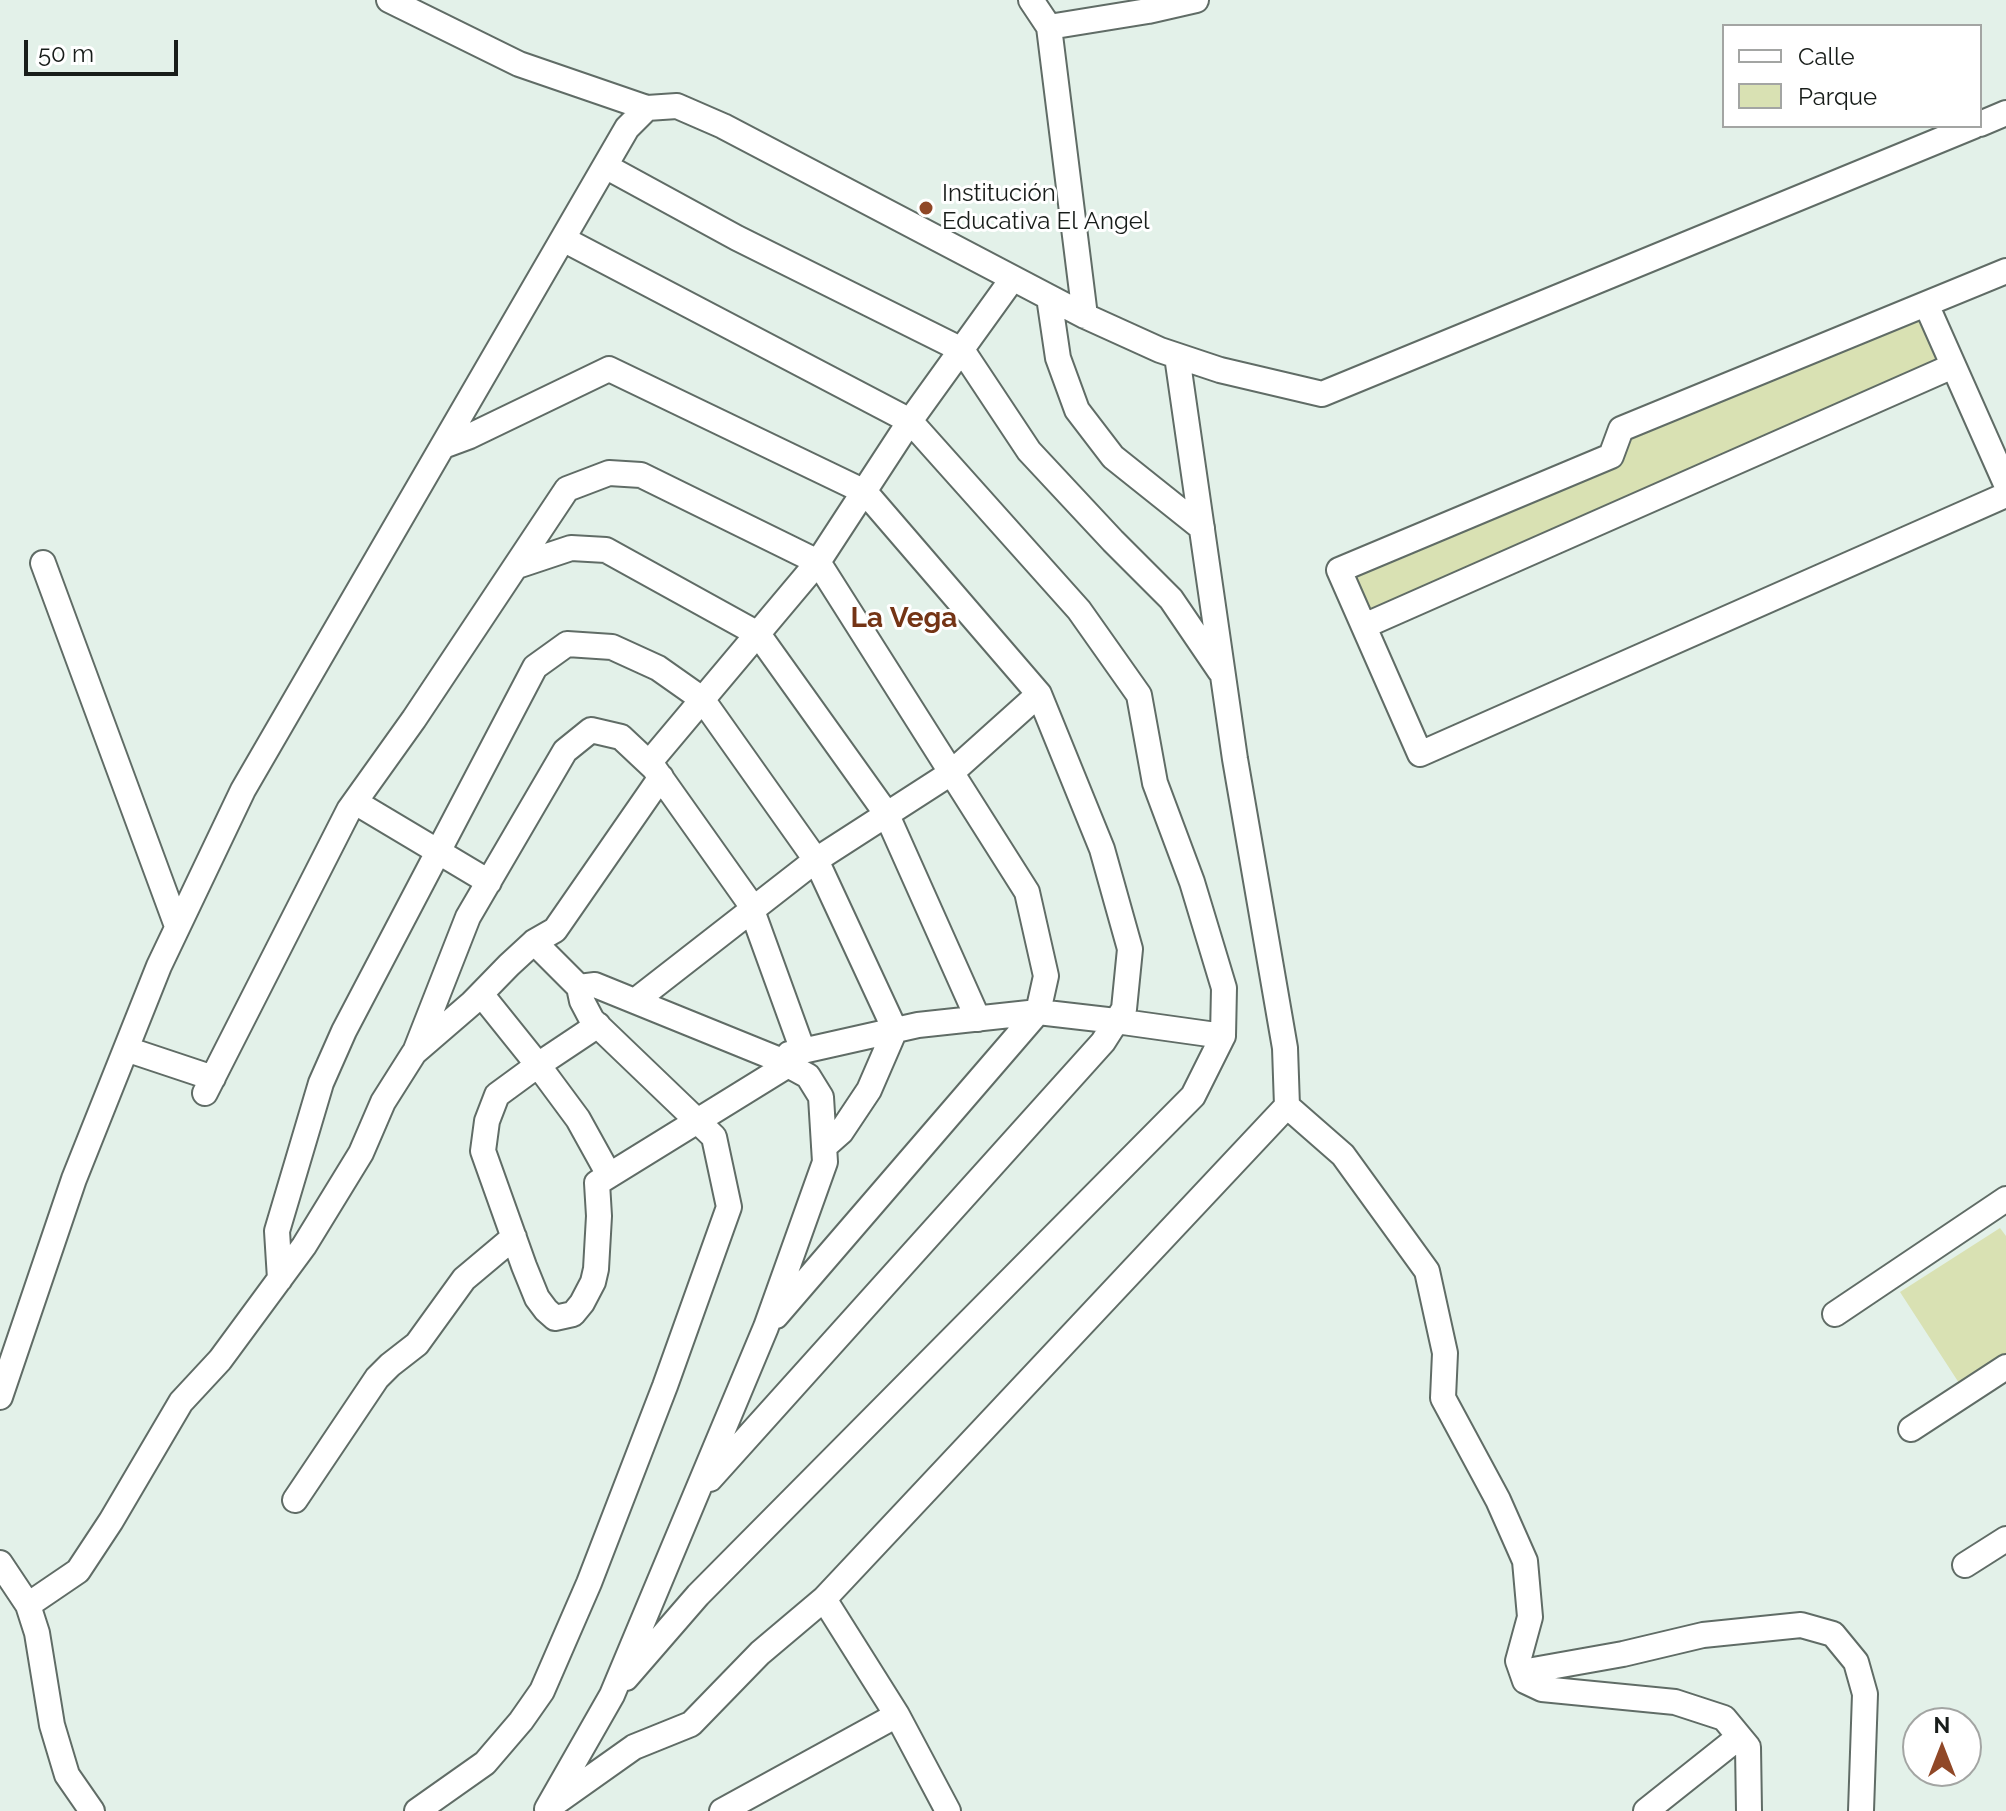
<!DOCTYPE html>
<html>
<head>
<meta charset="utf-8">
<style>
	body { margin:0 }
	#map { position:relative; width:2006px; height:1811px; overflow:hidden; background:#e3f1e9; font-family:Raleway,sans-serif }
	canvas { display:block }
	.legend { position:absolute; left:1722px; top:24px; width:260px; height:104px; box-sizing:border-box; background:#fff; border:2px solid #a3a5a3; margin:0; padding:10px 14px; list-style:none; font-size:24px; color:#181d1a }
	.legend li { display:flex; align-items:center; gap:16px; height:40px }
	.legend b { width:40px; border:2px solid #a3a5a3 }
	.north { position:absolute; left:1902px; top:1707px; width:80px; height:80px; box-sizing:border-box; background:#fff; border:2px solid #a3a5a3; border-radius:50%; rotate:0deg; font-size:22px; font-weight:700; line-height:32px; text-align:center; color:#181d1a }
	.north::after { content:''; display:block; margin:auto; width:28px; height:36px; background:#904827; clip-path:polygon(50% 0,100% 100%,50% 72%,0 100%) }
	.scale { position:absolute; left:24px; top:40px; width:154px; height:36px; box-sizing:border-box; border:4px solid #181d1a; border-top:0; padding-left:10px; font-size:24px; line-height:28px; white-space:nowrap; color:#181d1a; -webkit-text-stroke:6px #fff; paint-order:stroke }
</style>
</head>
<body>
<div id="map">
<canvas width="2006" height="1811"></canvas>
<ul class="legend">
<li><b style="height:10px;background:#fff"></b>Calle</li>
<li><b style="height:22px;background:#d9e1b3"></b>Parque</li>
</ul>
<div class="north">N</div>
<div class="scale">50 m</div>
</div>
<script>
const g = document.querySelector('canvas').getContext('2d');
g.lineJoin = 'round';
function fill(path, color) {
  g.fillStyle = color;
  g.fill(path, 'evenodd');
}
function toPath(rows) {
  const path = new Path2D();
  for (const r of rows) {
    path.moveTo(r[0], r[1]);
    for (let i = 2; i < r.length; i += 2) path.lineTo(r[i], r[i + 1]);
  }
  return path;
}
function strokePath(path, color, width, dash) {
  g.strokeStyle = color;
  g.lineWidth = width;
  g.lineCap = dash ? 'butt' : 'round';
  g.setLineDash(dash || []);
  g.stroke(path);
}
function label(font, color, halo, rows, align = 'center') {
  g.font = font + ' Raleway,sans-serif';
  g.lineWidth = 6;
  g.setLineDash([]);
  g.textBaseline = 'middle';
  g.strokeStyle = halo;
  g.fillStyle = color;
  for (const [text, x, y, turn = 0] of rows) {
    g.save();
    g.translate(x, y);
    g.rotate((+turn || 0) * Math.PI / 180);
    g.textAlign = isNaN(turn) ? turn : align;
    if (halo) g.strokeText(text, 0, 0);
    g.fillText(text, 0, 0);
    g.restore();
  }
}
fill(toPath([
	[1924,314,1943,364,1367,616,1354,576,1627,436],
	[2000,1228,2006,1236,2006,1353,1959,1383,1900,1292]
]), '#d9e1b3');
const minor = toPath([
	[389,0,519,64,647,108],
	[1031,0,1049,27,1085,316],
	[1049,27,1148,11,1196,0],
	[1980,124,2006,113],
	[605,166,737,238,962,350,1029,451,1113,541,1171,599,1220,671],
	[563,239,910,421,1079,610,1139,695,1155,783,1192,882,1224,988,1223,1036,1193,1096,698,1595,626,1678],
	[2006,271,1621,429,1611,456,1339,570,1420,754,2006,495],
	[1049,297,1058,358,1077,410,1113,457,1202,528],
	[1926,304,2006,484],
	[443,446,470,436,609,369,865,492,1039,694,1102,849,1130,949,1124,1009,1103,1042,710,1479],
	[43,563,177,926],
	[517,566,571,548,606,550,758,634,886,813,978,1019],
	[1364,626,1953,366],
	[649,763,818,562,910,421,1013,278],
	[355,802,489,882],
	[534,942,579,987],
	[481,994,538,1065,578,1119,609,1175],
	[635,1001,816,860,951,773,1039,694],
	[598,1025,538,1065,497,1095,487,1121,483,1151,524,1266,537,1298,546,1310,555,1318,573,1314,582,1303,593,1282,596,1269,599,1216,597,1183,788,1065],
	[126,1049,213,1078],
	[415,1052,468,917,565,751,591,730,621,737,654,768,749,902,803,1051],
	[789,1054,918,1025,1038,1012,1116,1021,1223,1036],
	[205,1093,349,810,414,719,567,489,609,473,641,475,818,562,1027,892,1046,976,1038,1012,776,1316],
	[1287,1106,1343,1155,1427,1271,1445,1353,1443,1398,1498,1500,1525,1561,1530,1617,1518,1661,1525,1681,1542,1689,1675,1702,1724,1718,1748,1747,1749,1811],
	[280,1279,277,1231,321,1083,344,1031,535,667,567,644,612,647,658,668,702,699,816,860,895,1030,869,1090,841,1132,824,1147],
	[1835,1314,2006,1199],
	[0,1397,74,1179,159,966,243,790,627,128,647,108,677,106,723,126,1085,316,1160,350,1220,370,1322,394,1974,126],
	[1911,1429,2006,1367],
	[295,1500,377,1378,390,1365,417,1344,464,1279,514,1237],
	[0,1563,28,1605,37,1633,52,1725,67,1775,92,1811],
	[1965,1565,2006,1539],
	[28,1605,78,1571,111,1521,181,1402,220,1360,304,1246,361,1153,383,1102,414,1053,472,1003,509,965,534,942,555,930,661,777],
	[1522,1672,1623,1654,1703,1635,1801,1625,1833,1634,1856,1662,1865,1694,1861,1811],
	[555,1803,634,1747,691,1724,760,1653,824,1599],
	[417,1811,485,1763,521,1721,542,1691,589,1583,665,1386,729,1207,714,1137,592,1020,582,1001,579,987,595,985,775,1058,808,1076,821,1097,825,1162,766,1327,612,1695,547,1809],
	[722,1811,897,1715],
	[948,1811,897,1715,824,1599,1287,1106,1285,1048,1235,759,1177,356],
	[1646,1811,1739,1737]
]);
strokePath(minor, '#606c66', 28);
strokePath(minor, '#fff', 24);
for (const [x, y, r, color] of [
	[926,208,8,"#904827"]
]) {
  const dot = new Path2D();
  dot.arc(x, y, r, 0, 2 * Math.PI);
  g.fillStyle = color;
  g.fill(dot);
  strokePath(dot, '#fff', 3);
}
label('24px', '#181d1a', '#fff', [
	["Institución",942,194],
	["Educativa El Angel",942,222]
], 'left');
label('bold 28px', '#743415', '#fff', [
	["La Vega",904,619]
]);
</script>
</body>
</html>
